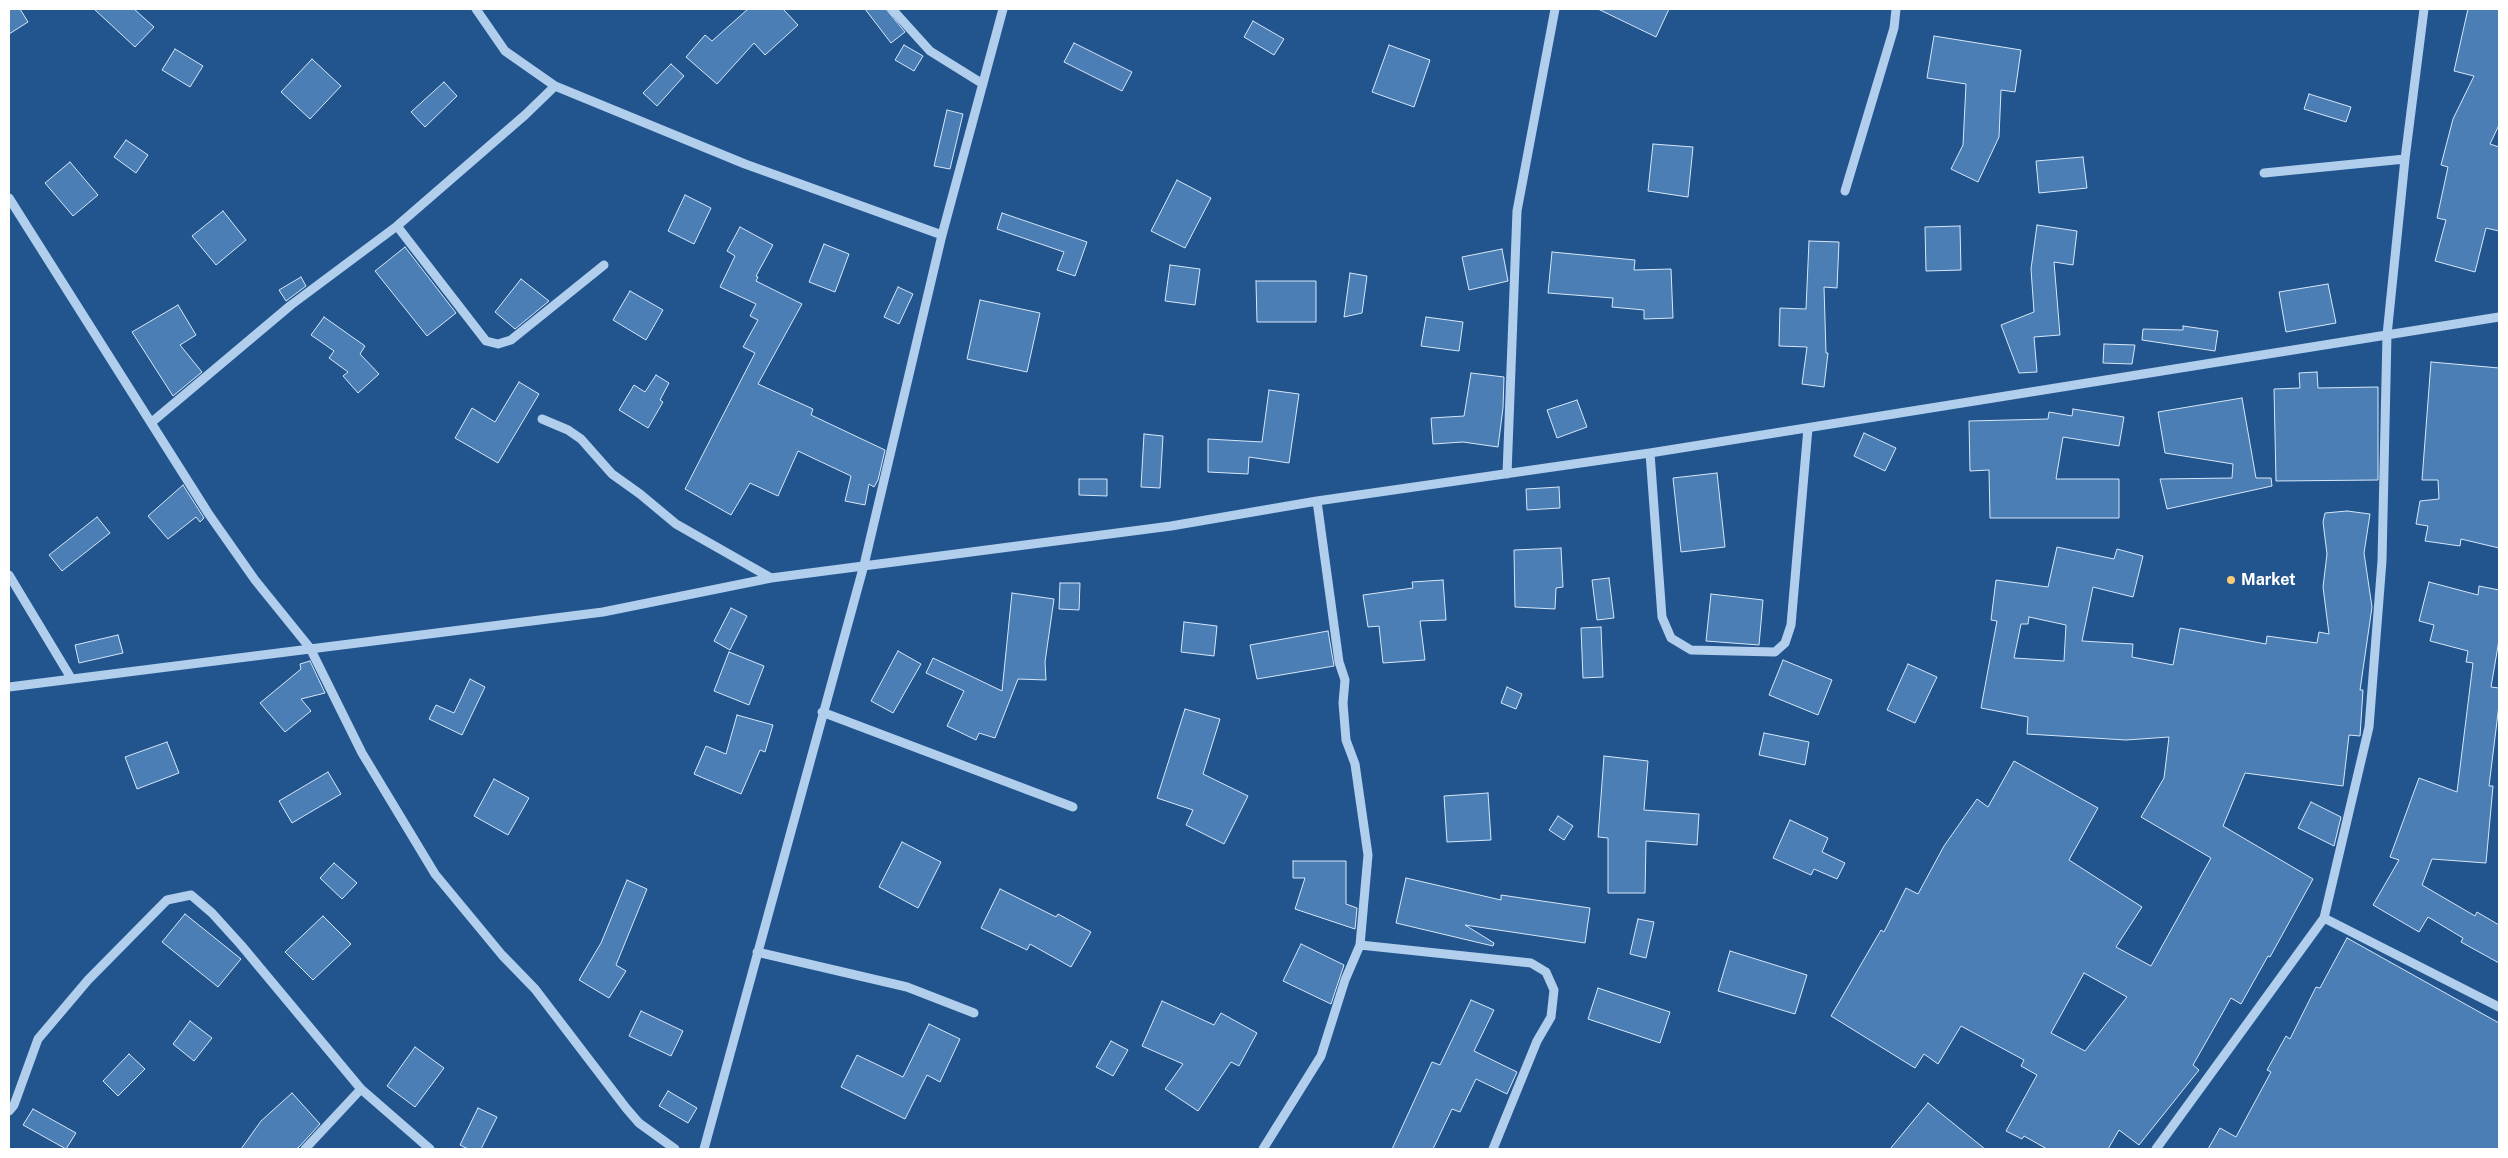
<!DOCTYPE html>
<html>
<head>
<meta charset="utf-8">
<style>
	body { margin:0 }
	#map { position:relative; width:2508px; height:1158px; overflow:hidden; background:#22558d; font-family:"Public Sans",sans-serif }
	canvas { display:block }
	.frame { position:absolute; inset:0; border:10px solid #fff; pointer-events:none }
</style>
</head>
<body>
<div id="map">
<canvas width="2508" height="1158"></canvas>
<div class="frame"></div>
</div>
<script>
const g = document.querySelector('canvas').getContext('2d');
g.lineJoin = 'round';
function fill(path, color) {
  g.fillStyle = color;
  g.fill(path, 'evenodd');
}
function toPath(rows) {
  const path = new Path2D();
  for (const r of rows) {
    path.moveTo(r[0], r[1]);
    for (let i = 2; i < r.length; i += 2) path.lineTo(r[i], r[i + 1]);
  }
  return path;
}
function strokePath(path, color, width, dash) {
  g.strokeStyle = color;
  g.lineWidth = width;
  g.lineCap = dash ? 'butt' : 'round';
  g.setLineDash(dash || []);
  g.stroke(path);
}
function label(font, color, halo, rows, align = 'center') {
  g.font = font + ' "Public Sans",sans-serif';
  g.lineWidth = 4.5;
  g.setLineDash([]);
  g.textBaseline = 'middle';
  g.strokeStyle = halo;
  g.fillStyle = color;
  for (const [text, x, y, turn = 0] of rows) {
    g.save();
    g.translate(x, y);
    g.rotate((+turn || 0) * Math.PI / 180);
    g.textAlign = isNaN(turn) ? turn : align;
    if (halo) g.strokeText(text, 0, 0);
    g.fillText(text, 0, 0);
    g.restore();
  }
}
const building = toPath([
	[9,9,20,9,28,22,9,34,9,9],
	[94,9,134,9,154,27,135,47,94,9],
	[748,9,783,9,798,25,765,55,754,43,717,84,686,57,705,35,712,41,748,9],
	[865,9,886,9,905,32,891,43,865,9],
	[1598,9,1669,9,1656,37,1598,9],
	[2468,9,2499,9,2499,125,2490,144,2499,147,2499,231,2486,228,2475,272,2435,261,2446,220,2437,218,2448,167,2441,165,2453,119,2474,76,2454,71,2468,9],
	[1253,21,1284,39,1274,55,1244,37,1253,21],
	[1934,36,2021,50,2015,92,2001,90,1999,137,1978,182,1951,169,1963,145,1966,84,1927,78,1934,36],
	[1074,43,1132,72,1122,91,1064,62,1074,43],
	[904,45,923,56,914,71,895,60,904,45],
	[1389,45,1430,60,1414,107,1372,92,1389,45],
	[175,49,203,66,190,87,162,70,175,49],
	[312,59,341,86,310,119,281,92,312,59],
	[671,64,684,76,657,106,643,93,671,64],
	[444,82,457,96,425,127,411,112,444,82],
	[2309,94,2351,107,2346,122,2304,109,2309,94],
	[947,110,963,114,950,169,934,166,947,110],
	[126,140,148,155,136,173,114,157,126,140],
	[1653,144,1693,147,1688,197,1648,191,1653,144],
	[2083,157,2087,188,2039,193,2036,161,2083,157],
	[70,162,98,195,73,216,45,183,70,162],
	[1177,180,1211,198,1185,248,1151,231,1177,180],
	[685,195,711,208,694,244,668,231,685,195],
	[223,211,246,240,216,265,192,236,223,211],
	[1002,213,1087,242,1075,276,1057,270,1064,252,997,229,1002,213],
	[2037,225,2077,231,2073,265,2054,262,2060,335,2034,337,2037,372,2019,373,2001,325,2034,312,2031,269,2037,225],
	[1960,226,1961,270,1926,271,1925,227,1960,226],
	[740,227,773,245,756,276,758,277,756,281,802,304,758,384,813,409,811,415,885,450,878,480,874,487,869,484,865,505,845,501,851,476,798,451,778,496,750,483,731,515,685,489,755,353,743,347,758,320,750,316,756,304,720,287,735,256,727,251,740,227],
	[1809,241,1839,242,1837,288,1824,287,1826,353,1828,353,1824,387,1802,384,1807,347,1779,346,1780,308,1806,309,1809,241],
	[824,244,849,254,835,292,809,282,824,244],
	[405,247,456,313,427,336,375,271,405,247],
	[1502,249,1508,281,1469,290,1462,257,1502,249],
	[1552,252,1635,260,1634,270,1671,269,1673,318,1644,319,1644,310,1612,307,1613,298,1548,293,1552,252],
	[1170,265,1200,269,1195,305,1165,301,1170,265],
	[1350,273,1367,276,1362,313,1344,317,1350,273],
	[301,277,306,286,286,301,279,290,301,277],
	[521,279,549,301,515,329,495,312,521,279],
	[1256,281,1316,281,1316,322,1257,322,1256,281],
	[2328,284,2336,323,2286,332,2279,292,2328,284],
	[898,287,913,294,899,324,884,317,898,287],
	[630,291,663,310,646,340,613,320,630,291],
	[980,300,1040,313,1027,372,967,359,980,300],
	[178,305,196,335,180,345,202,372,173,396,132,332,178,305],
	[324,317,365,346,360,354,379,374,358,393,343,376,348,372,329,358,334,351,311,335,324,317],
	[1426,317,1463,322,1459,351,1421,346,1426,317],
	[2183,326,2218,331,2215,351,2142,340,2143,329,2183,330,2183,326],
	[2104,344,2135,345,2132,364,2103,363,2104,344],
	[2431,362,2499,368,2499,548,2461,539,2460,546,2425,541,2428,526,2416,524,2420,501,2439,499,2438,480,2422,480,2431,362],
	[2317,372,2318,388,2378,387,2378,480,2276,481,2274,389,2300,388,2299,373,2317,372],
	[1471,373,1504,377,1503,408,1498,447,1463,442,1433,444,1431,418,1464,416,1471,373],
	[656,375,669,383,660,400,663,402,648,428,619,410,634,385,645,392,656,375],
	[519,382,539,394,498,463,455,438,472,408,495,422,519,382],
	[1269,390,1299,394,1289,463,1249,457,1248,474,1208,472,1208,439,1262,442,1269,390],
	[2242,398,2256,478,2271,478,2272,486,2167,509,2160,479,2232,478,2233,464,2165,453,2158,412,2242,398],
	[1577,400,1587,427,1557,438,1547,410,1577,400],
	[2073,409,2124,417,2119,446,2063,437,2056,479,2119,479,2119,518,1990,518,1989,470,1970,471,1969,421,2048,419,2049,412,2072,416,2073,409],
	[1864,433,1896,448,1885,471,1854,456,1864,433],
	[1144,434,1163,436,1160,488,1141,487,1144,434],
	[1717,473,1725,547,1681,552,1673,478,1717,473],
	[1079,479,1107,479,1107,496,1079,495,1079,479],
	[183,485,204,518,200,522,196,517,168,539,148,516,183,485],
	[1559,487,1560,508,1527,510,1526,489,1559,487],
	[2347,511,2370,514,2364,553,2372,607,2360,690,2363,690,2360,736,2349,735,2343,786,2245,773,2223,826,2313,879,2270,957,2268,956,2241,1004,2231,998,2193,1065,2199,1070,2139,1145,2119,1130,2108,1149,2047,1149,2024,1136,2022,1139,2006,1131,2037,1075,2021,1066,2024,1060,1961,1026,1938,1064,1924,1054,1915,1068,1831,1016,1881,930,1884,932,1906,888,1918,894,1944,846,1977,799,1988,807,2014,761,2098,808,2069,860,2142,907,2116,947,2151,966,2211,858,2141,817,2164,778,2169,737,2126,740,2027,734,2028,717,1981,708,1997,621,1991,620,1996,580,2048,587,2057,547,2114,559,2117,549,2143,556,2133,597,2093,587,2082,641,2133,644,2132,657,2173,665,2180,628,2266,644,2267,636,2317,643,2319,632,2329,634,2323,587,2327,554,2323,522,2325,513,2347,511],
	[2029,617,2066,625,2064,661,2014,658,2021,624,2028,624,2029,617],
	[2084,973,2127,997,2085,1051,2051,1033,2084,973],
	[97,517,110,533,62,571,49,555,97,517],
	[1561,548,1563,587,1556,588,1555,609,1515,607,1514,550,1561,548],
	[1609,578,1614,618,1597,620,1592,580,1609,578],
	[1443,580,1446,620,1420,621,1425,660,1383,663,1379,626,1368,627,1363,595,1413,588,1412,582,1443,580],
	[2429,582,2478,595,2479,586,2499,590,2499,640,2491,687,2499,688,2499,705,2489,786,2493,786,2486,863,2432,859,2422,885,2475,916,2477,912,2499,925,2499,963,2461,942,2463,938,2428,917,2419,932,2373,905,2399,860,2390,857,2419,778,2457,792,2473,663,2466,662,2468,651,2430,641,2434,625,2419,621,2429,582],
	[1060,583,1080,583,1079,610,1059,609,1060,583],
	[1012,593,1054,599,1045,662,1046,680,1018,679,995,738,979,733,976,740,947,726,964,691,926,673,933,658,1002,691,1012,593],
	[1711,594,1763,600,1759,645,1706,641,1711,594],
	[731,608,747,616,730,650,714,641,731,608],
	[1184,622,1217,626,1214,656,1181,652,1184,622],
	[1601,627,1603,677,1583,678,1581,628,1601,627],
	[1328,631,1334,666,1257,679,1250,645,1328,631],
	[118,635,123,653,79,663,75,645,118,635],
	[898,651,921,664,893,713,871,701,898,651],
	[729,652,764,666,749,705,714,691,729,652],
	[1783,660,1832,680,1818,715,1769,695,1783,660],
	[310,661,325,693,301,699,311,711,285,732,260,703,301,669,300,664,310,661],
	[1908,664,1937,677,1915,723,1887,710,1908,664],
	[470,679,485,687,462,735,429,719,436,705,454,713,470,679],
	[1507,687,1522,694,1516,709,1501,703,1507,687],
	[1185,709,1220,719,1203,774,1248,796,1224,844,1186,825,1193,810,1157,798,1185,709],
	[737,715,773,725,765,752,760,750,741,794,694,774,706,746,726,754,737,715],
	[1764,733,1809,742,1805,765,1759,755,1764,733],
	[167,742,179,773,137,789,125,757,167,742],
	[1604,756,1648,761,1644,810,1699,814,1697,845,1646,841,1645,893,1608,893,1608,838,1598,837,1604,756],
	[328,772,341,794,292,823,279,801,328,772],
	[494,779,529,798,508,835,474,816,494,779],
	[1488,793,1491,840,1447,842,1444,796,1488,793],
	[2311,802,2341,817,2334,846,2298,828,2311,802],
	[1558,816,1573,826,1564,840,1549,830,1558,816],
	[1790,820,1828,838,1822,852,1845,863,1837,879,1814,869,1811,875,1773,858,1790,820],
	[902,842,941,862,918,908,879,887,902,842],
	[1293,861,1346,861,1346,904,1357,908,1355,929,1295,909,1305,878,1293,878,1293,861],
	[334,863,357,883,342,899,320,878,334,863],
	[1406,878,1501,900,1501,895,1590,908,1585,943,1465,925,1494,943,1493,946,1396,923,1406,878],
	[627,880,647,889,616,965,626,971,609,998,579,980,601,943,627,880],
	[1000,889,1056,917,1058,914,1091,932,1071,967,1030,944,1027,950,981,928,1000,889],
	[185,914,241,959,218,987,162,942,185,914],
	[323,916,351,944,313,980,285,952,323,916],
	[1638,919,1654,922,1646,958,1630,954,1638,919],
	[2347,938,2499,1023,2499,1149,2208,1149,2220,1128,2236,1137,2271,1072,2267,1070,2286,1036,2290,1039,2316,987,2320,988,2347,938],
	[1301,944,1344,965,1331,1004,1283,981,1301,944],
	[1730,951,1807,975,1795,1014,1718,991,1730,951],
	[1598,988,1670,1012,1660,1043,1588,1019,1598,988],
	[1471,1000,1494,1010,1474,1051,1517,1072,1507,1094,1476,1079,1460,1112,1452,1109,1433,1149,1392,1149,1432,1062,1440,1065,1471,1000],
	[1162,1001,1214,1025,1221,1013,1257,1033,1239,1066,1231,1062,1198,1111,1165,1089,1183,1064,1142,1046,1162,1001],
	[641,1011,683,1031,671,1056,629,1036,641,1011],
	[190,1021,212,1038,194,1061,173,1044,190,1021],
	[929,1024,960,1039,940,1082,927,1075,905,1119,841,1087,857,1055,903,1077,929,1024],
	[1111,1041,1128,1050,1113,1076,1096,1067,1111,1041],
	[415,1047,444,1068,415,1107,387,1086,415,1047],
	[129,1054,145,1069,118,1096,103,1081,129,1054],
	[668,1091,697,1108,688,1123,659,1106,668,1091],
	[292,1093,320,1124,299,1147,296,1149,241,1149,261,1121,292,1093],
	[1928,1103,1985,1149,1890,1149,1928,1103],
	[478,1108,497,1117,481,1149,468,1149,460,1145,478,1108],
	[33,1109,76,1133,66,1149,23,1125,33,1109]
]);
fill(building, '#4b7eb4');
strokePath(building, '#d6e7f9', 1);
strokePath(toPath([
	[476,9,505,51,555,86,745,164,942,235],
	[892,9,930,51,983,84],
	[2264,173,2405,159],
	[1845,191,1894,28,1896,9],
	[9,198,208,513,255,580,310,648,362,753,435,874,502,955,535,989,626,1108,639,1123,675,1149],
	[397,226,486,341,498,344,511,340,604,265],
	[542,419,568,430,581,439,612,474,640,494,676,524,771,578],
	[152,422,291,305,397,226,525,115,555,86],
	[1650,453,1662,617,1671,638,1691,650,1775,652,1785,643,1791,625,1808,428],
	[1507,474,1517,211,1555,9],
	[9,575,71,678],
	[9,687,603,612,771,578,1171,526,1317,501,1650,453,2499,317],
	[822,712,1073,807],
	[2324,918,2499,1007],
	[1360,945,1531,963,1546,972,1554,990,1551,1017,1537,1041,1493,1149],
	[757,952,907,987,974,1013],
	[9,1111,14,1105,38,1039,88,980,167,900,191,895,212,913,241,945,361,1089,430,1149],
	[305,1149,361,1089],
	[704,1149,864,565,942,235,1003,9],
	[1263,1149,1321,1056,1345,980,1360,945,1368,855,1355,764,1346,740,1343,703,1345,680,1339,662,1317,501],
	[2156,1149,2324,918,2369,727,2382,561,2387,335,2405,159,2424,9]
]), '#b1ceec', 9);
for (const [x, y, r, color] of [
	[2231,580,5,"#f8cc73"]
]) {
  const dot = new Path2D();
  dot.arc(x, y, r, 0, 2 * Math.PI);
  g.fillStyle = color;
  g.fill(dot);
  strokePath(dot, '#22558d', 2);
}
label('bold 16px', '#fff', '#22558d', [
	["Market",2241,580]
], 'left');
</script>
</body>
</html>
